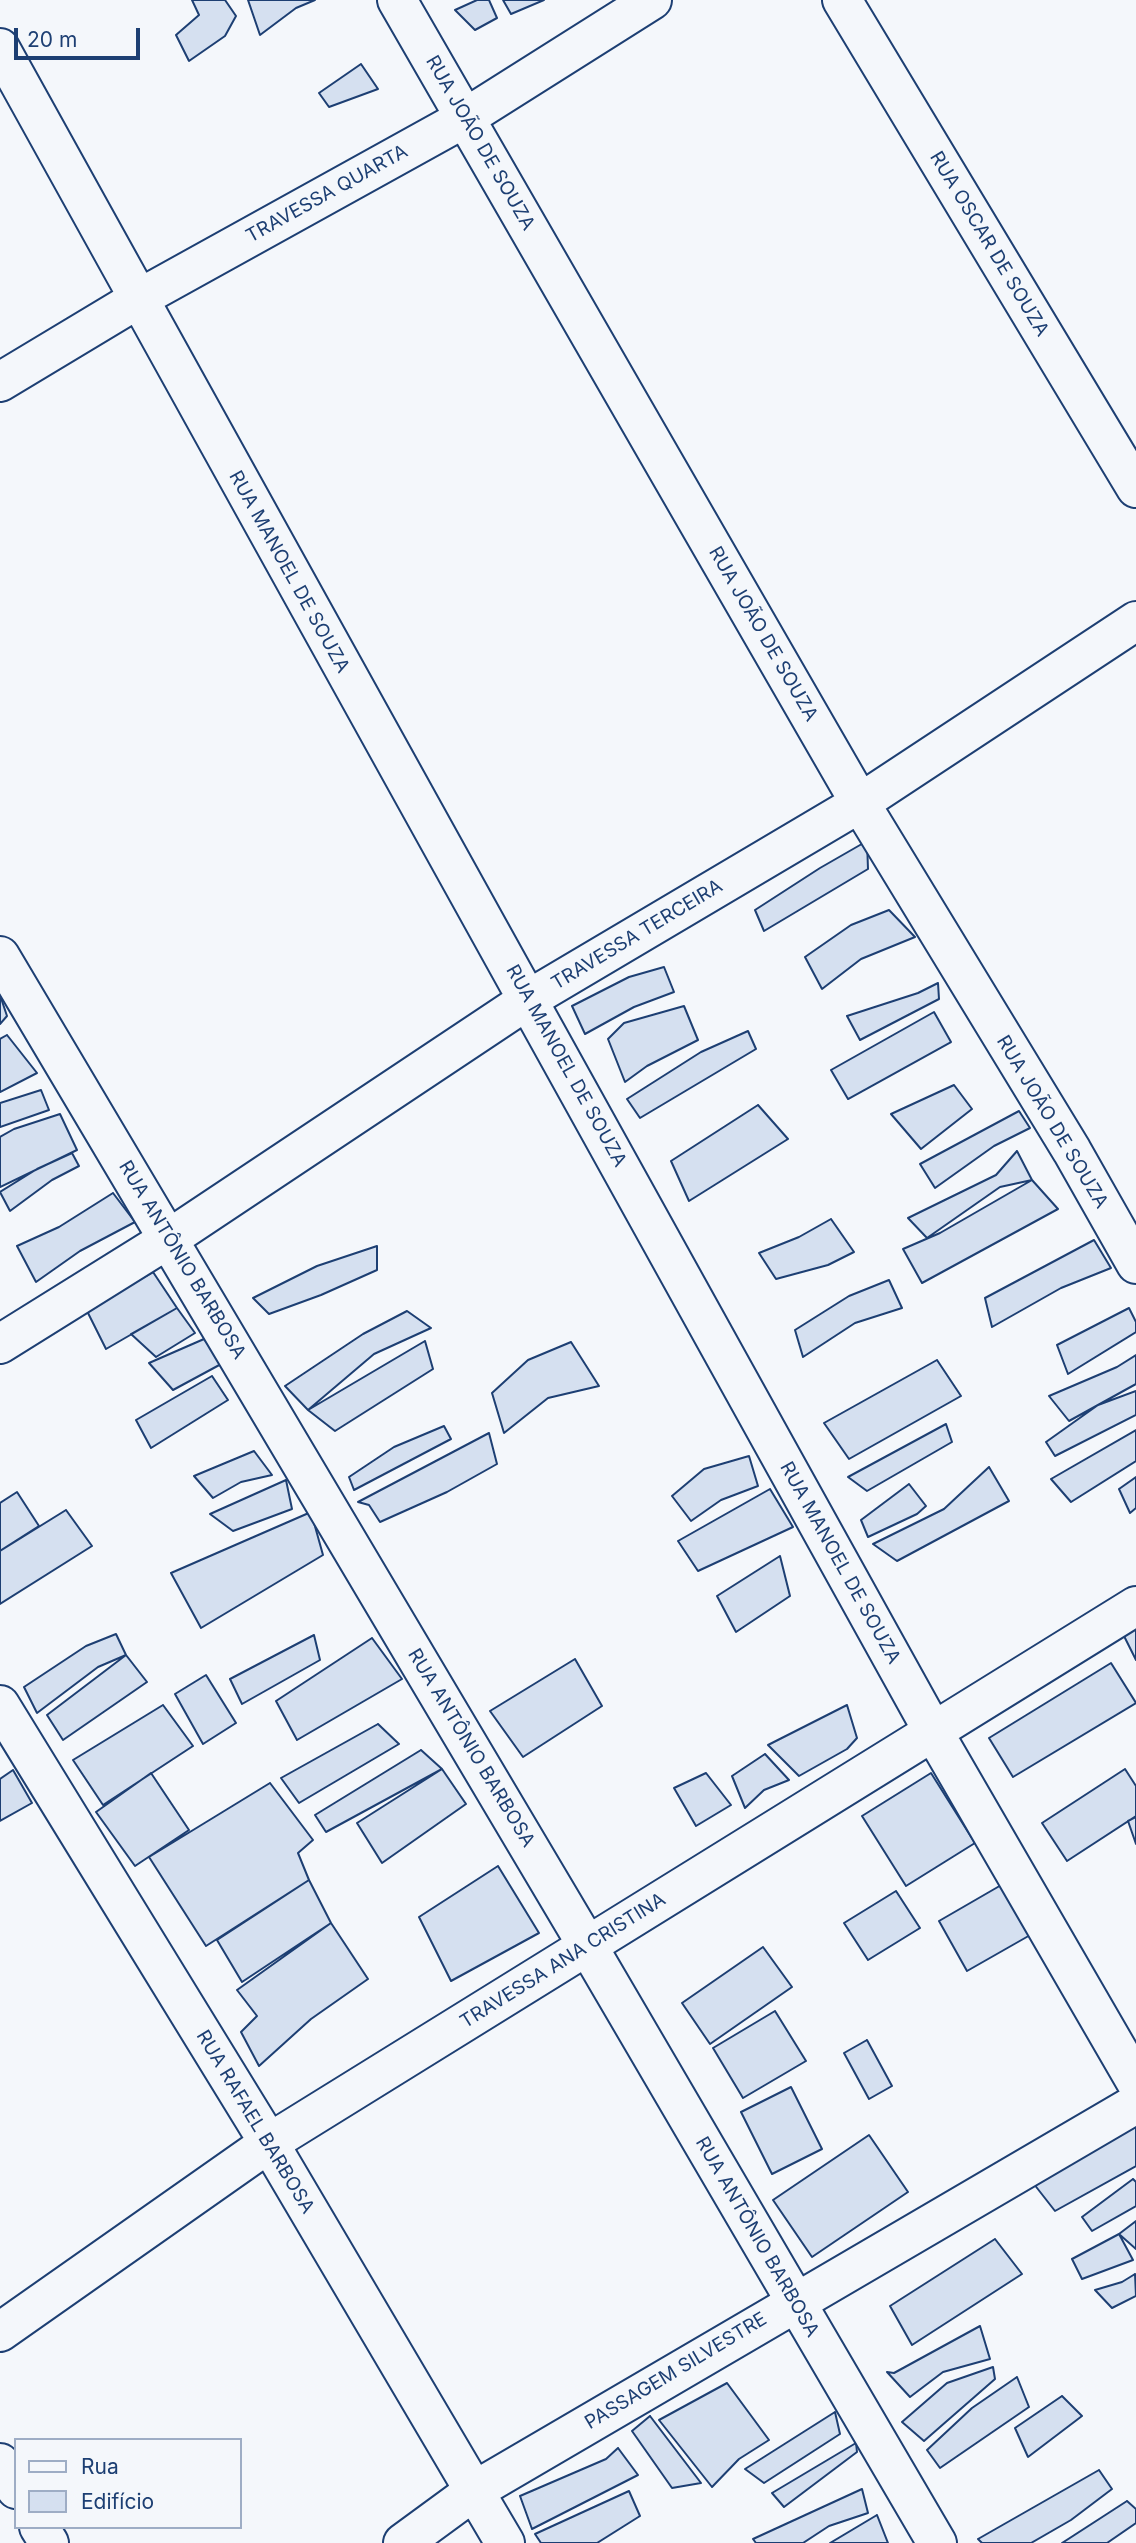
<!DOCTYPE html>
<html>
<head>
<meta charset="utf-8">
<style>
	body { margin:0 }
	#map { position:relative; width:1136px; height:2543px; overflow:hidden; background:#f4f7fb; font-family:Inter,sans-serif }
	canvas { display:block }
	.legend { position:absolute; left:14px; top:2438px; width:228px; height:91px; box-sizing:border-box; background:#f4f7fb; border:2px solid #9eadc5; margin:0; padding:9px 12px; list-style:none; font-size:21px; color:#1d3f73 }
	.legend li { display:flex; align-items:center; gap:14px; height:35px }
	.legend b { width:35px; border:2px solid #9eadc5 }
	.scale { position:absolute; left:14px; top:28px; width:126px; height:32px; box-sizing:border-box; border:4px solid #1d3f73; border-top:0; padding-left:9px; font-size:21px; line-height:24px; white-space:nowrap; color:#1d3f73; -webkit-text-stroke:5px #f4f7fb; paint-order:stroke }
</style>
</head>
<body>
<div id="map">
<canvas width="1136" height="2543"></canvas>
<ul class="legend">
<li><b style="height:9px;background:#f4f7fb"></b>Rua</li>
<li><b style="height:19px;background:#d5e0f0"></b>Edifício</li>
</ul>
<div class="scale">20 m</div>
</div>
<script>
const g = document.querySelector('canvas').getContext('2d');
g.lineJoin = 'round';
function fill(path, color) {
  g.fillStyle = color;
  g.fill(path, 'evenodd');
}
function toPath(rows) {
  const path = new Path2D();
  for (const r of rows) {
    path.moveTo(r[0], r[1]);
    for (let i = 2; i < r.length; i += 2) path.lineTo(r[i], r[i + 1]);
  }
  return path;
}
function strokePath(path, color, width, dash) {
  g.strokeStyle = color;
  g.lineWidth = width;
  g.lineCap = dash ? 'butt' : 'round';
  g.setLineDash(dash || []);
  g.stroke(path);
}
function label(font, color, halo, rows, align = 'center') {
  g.font = font + ' Inter,sans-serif';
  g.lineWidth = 5;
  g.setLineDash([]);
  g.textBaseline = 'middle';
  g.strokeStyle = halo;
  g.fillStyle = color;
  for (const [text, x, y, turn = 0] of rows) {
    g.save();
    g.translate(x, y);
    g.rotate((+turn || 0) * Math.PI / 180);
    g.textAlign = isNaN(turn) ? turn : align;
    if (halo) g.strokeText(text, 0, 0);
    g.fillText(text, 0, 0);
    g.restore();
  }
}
const building = toPath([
	[192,0,225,0,236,16,225,36,189,61,176,35,199,15,192,0],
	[248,0,315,0,296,8,260,35,248,0],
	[477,0,489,0,497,18,475,30,455,10,477,0],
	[503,0,544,0,511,14,503,0],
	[361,64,378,89,329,107,319,93,361,64],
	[867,841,868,869,764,931,755,910,820,868,867,841],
	[889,910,915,937,861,959,822,989,805,957,851,925,889,910],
	[664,967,674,992,634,1007,585,1034,572,1006,629,977,664,967],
	[938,983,939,999,860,1040,847,1016,918,993,938,983],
	[1,998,7,1016,0,1024,0,999,1,998],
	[684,1006,698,1040,647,1066,625,1082,608,1039,624,1023,684,1006],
	[934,1012,951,1042,848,1099,831,1070,934,1012],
	[748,1031,756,1049,640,1118,627,1099,701,1052,748,1031],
	[7,1035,37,1073,0,1092,0,1039,7,1035],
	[954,1085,972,1109,921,1149,891,1114,954,1085],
	[41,1090,49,1110,0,1127,0,1103,41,1090],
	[758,1105,788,1139,689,1201,671,1161,758,1105],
	[1019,1111,1030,1128,994,1146,935,1188,920,1164,1019,1111],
	[60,1114,77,1150,0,1187,0,1137,14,1129,60,1114],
	[1017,1151,1032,1180,1000,1187,927,1238,908,1218,996,1175,1017,1151],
	[72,1153,79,1166,52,1180,10,1211,0,1192,37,1169,72,1153],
	[1032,1180,1058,1209,922,1283,903,1249,940,1233,1032,1180],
	[113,1193,135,1222,80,1251,36,1282,17,1246,59,1227,113,1193],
	[831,1219,854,1252,828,1265,776,1279,759,1253,799,1237,831,1219],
	[1094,1240,1111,1268,1061,1288,992,1327,985,1298,1094,1240],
	[377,1246,377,1270,321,1295,269,1314,253,1298,317,1266,377,1246],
	[153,1272,177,1308,106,1349,86,1309,153,1272],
	[889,1280,902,1308,855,1323,803,1357,795,1330,849,1296,889,1280],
	[177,1308,195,1333,156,1357,131,1334,177,1308],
	[1129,1308,1136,1322,1136,1332,1068,1374,1057,1345,1129,1308],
	[407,1311,431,1328,374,1354,308,1410,285,1386,363,1334,407,1311],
	[204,1339,223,1363,173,1390,149,1363,204,1339],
	[425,1341,433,1369,335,1431,308,1410,425,1341],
	[571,1342,599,1386,548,1398,504,1433,492,1393,528,1360,571,1342],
	[1136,1355,1136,1384,1069,1421,1049,1396,1117,1367,1136,1355],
	[937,1360,961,1396,849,1459,824,1423,937,1360],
	[212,1376,228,1400,151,1448,136,1420,212,1376],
	[1136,1391,1136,1415,1055,1456,1046,1442,1098,1405,1136,1391],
	[946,1424,952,1442,867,1491,848,1477,946,1424],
	[444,1426,451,1439,354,1490,349,1477,394,1447,444,1426],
	[1136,1430,1136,1461,1071,1502,1051,1479,1136,1430],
	[489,1433,497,1464,447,1492,380,1522,369,1505,358,1502,489,1433],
	[254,1451,272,1475,241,1482,213,1498,194,1476,254,1451],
	[749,1456,758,1486,721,1500,691,1521,672,1496,704,1469,749,1456],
	[989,1467,1009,1501,897,1561,873,1544,944,1509,989,1467],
	[1136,1477,1136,1508,1130,1513,1119,1489,1136,1477],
	[286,1480,292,1509,233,1531,210,1514,286,1480],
	[909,1484,926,1506,917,1514,868,1537,861,1520,909,1484],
	[770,1489,793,1527,698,1571,678,1541,770,1489],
	[17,1492,39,1526,0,1551,0,1503,17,1492],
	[66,1510,92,1546,0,1604,0,1551,66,1510],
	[311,1512,323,1555,201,1628,171,1573,311,1512],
	[780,1556,790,1596,736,1632,717,1596,780,1556],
	[1136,1622,1136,1660,1121,1630,1136,1622],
	[116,1634,126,1655,98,1667,37,1713,24,1687,86,1646,116,1634],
	[314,1635,320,1660,242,1704,230,1679,314,1635],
	[372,1638,402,1679,297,1740,276,1701,372,1638],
	[126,1655,147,1682,63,1740,47,1715,126,1655],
	[575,1659,602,1706,523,1757,490,1711,575,1659],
	[1111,1663,1136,1703,1013,1777,989,1738,1111,1663],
	[206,1675,236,1723,203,1744,175,1694,206,1675],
	[163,1705,193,1746,103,1805,73,1760,163,1705],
	[847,1705,857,1738,847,1749,799,1776,768,1745,847,1705],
	[378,1724,399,1744,299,1803,281,1778,378,1724],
	[421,1750,442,1769,326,1832,315,1815,421,1750],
	[765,1754,789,1780,764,1790,745,1808,732,1776,765,1754],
	[442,1769,466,1804,382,1863,357,1823,442,1769],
	[1125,1769,1136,1786,1136,1816,1067,1861,1042,1823,1125,1769],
	[13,1770,32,1803,0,1821,0,1779,13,1770],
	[151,1773,189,1830,135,1866,96,1812,151,1773],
	[706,1773,731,1805,696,1826,674,1788,706,1773],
	[931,1773,975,1843,906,1886,862,1816,931,1773],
	[270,1783,313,1840,298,1853,309,1880,206,1946,149,1857,270,1783],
	[1136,1817,1136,1844,1128,1821,1136,1817],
	[498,1866,539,1933,451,1981,419,1917,498,1866],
	[309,1880,331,1923,242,1982,217,1940,309,1880],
	[1003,1884,1032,1934,967,1971,939,1921,1003,1884],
	[896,1891,920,1928,868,1960,844,1923,896,1891],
	[331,1923,368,1979,311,2019,259,2066,241,2032,257,2016,237,1990,331,1923],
	[763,1947,792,1987,710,2044,682,2003,763,1947],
	[775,2011,806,2061,743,2098,713,2048,775,2011],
	[867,2040,892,2086,869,2099,844,2053,867,2040],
	[791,2087,822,2149,772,2174,741,2112,791,2087],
	[1136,2119,1136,2166,1055,2211,1030,2179,1136,2119],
	[869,2135,908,2192,812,2257,773,2200,869,2135],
	[1133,2179,1136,2182,1136,2206,1092,2231,1082,2217,1133,2179],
	[1136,2221,1136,2249,1119,2234,1136,2221],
	[1119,2234,1133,2260,1082,2279,1072,2259,1119,2234],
	[995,2239,1022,2274,912,2345,890,2306,995,2239],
	[1135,2274,1136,2296,1112,2308,1095,2290,1122,2282,1135,2274],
	[980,2326,990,2359,943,2372,910,2397,887,2372,894,2373,980,2326],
	[993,2367,995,2379,924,2441,902,2422,947,2383,993,2367],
	[1017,2377,1029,2407,940,2468,927,2450,972,2408,1017,2377],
	[727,2383,769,2440,739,2459,712,2487,659,2420,727,2383],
	[1062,2396,1082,2416,1028,2457,1015,2428,1062,2396],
	[835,2412,840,2434,764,2483,745,2469,835,2412],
	[650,2416,701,2483,672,2488,632,2431,650,2416],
	[856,2443,857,2452,784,2507,772,2493,856,2443],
	[618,2448,638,2475,532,2529,520,2496,606,2459,618,2448],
	[1099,2470,1112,2489,1071,2520,1031,2543,982,2543,978,2539,1099,2470],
	[862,2489,868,2513,829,2526,803,2543,756,2543,753,2539,862,2489],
	[629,2491,640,2516,597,2543,541,2543,535,2534,629,2491],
	[1127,2501,1136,2509,1136,2523,1107,2543,1062,2543,1127,2501],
	[877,2515,888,2543,830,2543,877,2515]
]);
fill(building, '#d5e0f0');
strokePath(building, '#1d3f73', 2);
const minor = toPath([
	[397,0,860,803,1072,1151,1136,1264],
	[842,0,1136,488],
	[0,48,934,1733,1136,2082],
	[0,382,138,299,465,118,652,0],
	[0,956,587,1945,937,2543],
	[0,1344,170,1238,529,999,860,803,1136,621],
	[0,1705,269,2143,505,2543],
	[0,2332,269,2143,1136,1606],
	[0,2463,16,2489],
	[39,2527,49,2543],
	[403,2543,474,2491,1136,2104]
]);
strokePath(minor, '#1d3f73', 42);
strokePath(minor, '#f4f7fb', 38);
label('19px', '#1d3f73', '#f4f7fb', [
	["RUA JOÃO DE SOUZA",480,143,60],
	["TRAVESSA QUARTA",327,194,-29],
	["RUA OSCAR DE SOUZA",989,244,59],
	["RUA MANOEL DE SOUZA",289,572,61],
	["RUA JOÃO DE SOUZA",763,634,60],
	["TRAVESSA TERCEIRA",637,935,-31],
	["RUA MANOEL DE SOUZA",566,1066,61],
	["RUA JOÃO DE SOUZA",1052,1122,59],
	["RUA ANTÔNIO BARBOSA",182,1260,59],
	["RUA MANOEL DE SOUZA",840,1563,61],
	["RUA ANTÔNIO BARBOSA",471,1748,59],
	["TRAVESSA ANA CRISTINA",563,1961,-32],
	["RUA RAFAEL BARBOSA",255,2122,59],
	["RUA ANTÔNIO BARBOSA",757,2237,60],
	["PASSAGEM SILVESTRE",676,2371,-31]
]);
</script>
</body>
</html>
